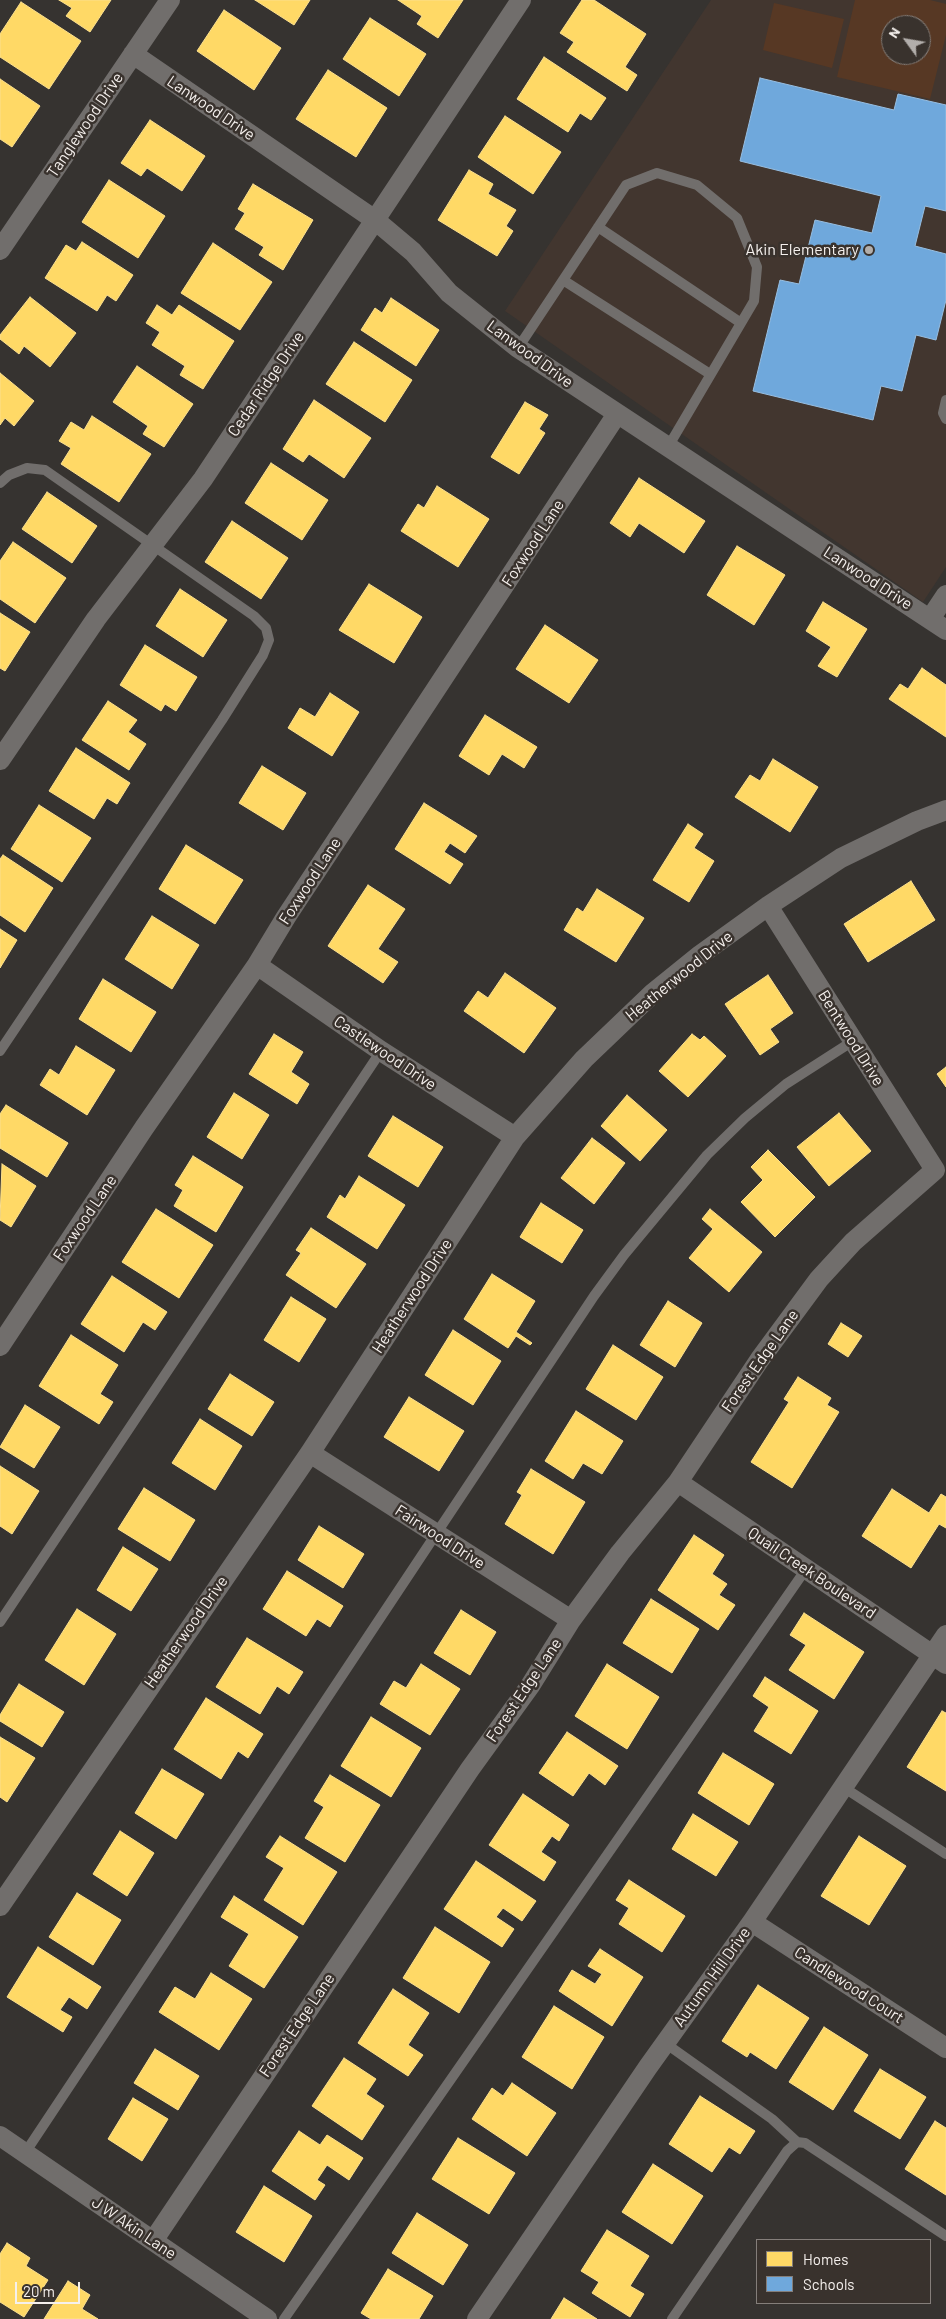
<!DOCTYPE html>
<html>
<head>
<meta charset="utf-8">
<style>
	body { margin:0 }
	#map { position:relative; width:946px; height:2319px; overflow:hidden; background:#363330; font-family:Barlow,sans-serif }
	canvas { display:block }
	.legend { position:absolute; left:756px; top:2239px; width:175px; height:65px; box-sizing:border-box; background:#39322d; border:1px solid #847e7a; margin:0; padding:6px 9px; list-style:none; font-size:15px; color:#f5f0ed }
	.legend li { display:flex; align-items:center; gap:10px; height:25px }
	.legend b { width:25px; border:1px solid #847e7a }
	.north { position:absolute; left:881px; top:15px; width:50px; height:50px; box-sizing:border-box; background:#39322d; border:1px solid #847e7a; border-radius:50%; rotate:302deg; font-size:14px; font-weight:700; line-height:20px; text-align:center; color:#f5f0ed }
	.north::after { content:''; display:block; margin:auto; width:18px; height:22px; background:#b2aeab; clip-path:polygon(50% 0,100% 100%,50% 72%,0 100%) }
	.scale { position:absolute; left:15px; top:2282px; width:65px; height:22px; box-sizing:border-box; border:2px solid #f5f0ed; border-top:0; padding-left:6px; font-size:15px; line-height:18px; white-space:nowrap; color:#f5f0ed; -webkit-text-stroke:4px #39322d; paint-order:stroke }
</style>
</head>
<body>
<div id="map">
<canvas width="946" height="2319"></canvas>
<ul class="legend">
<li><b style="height:14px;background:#ffd966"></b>Homes</li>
<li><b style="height:14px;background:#6fa8dc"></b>Schools</li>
</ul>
<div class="north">N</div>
<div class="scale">20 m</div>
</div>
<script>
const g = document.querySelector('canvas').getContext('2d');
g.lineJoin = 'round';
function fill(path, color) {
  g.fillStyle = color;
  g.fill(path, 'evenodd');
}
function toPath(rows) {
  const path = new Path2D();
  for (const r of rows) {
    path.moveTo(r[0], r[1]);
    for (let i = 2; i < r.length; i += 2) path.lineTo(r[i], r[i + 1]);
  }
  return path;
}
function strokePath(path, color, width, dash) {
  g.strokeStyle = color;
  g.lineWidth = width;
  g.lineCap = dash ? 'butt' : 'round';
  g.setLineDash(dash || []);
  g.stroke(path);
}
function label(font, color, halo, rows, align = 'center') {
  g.font = font + ' Barlow,sans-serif';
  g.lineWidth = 5;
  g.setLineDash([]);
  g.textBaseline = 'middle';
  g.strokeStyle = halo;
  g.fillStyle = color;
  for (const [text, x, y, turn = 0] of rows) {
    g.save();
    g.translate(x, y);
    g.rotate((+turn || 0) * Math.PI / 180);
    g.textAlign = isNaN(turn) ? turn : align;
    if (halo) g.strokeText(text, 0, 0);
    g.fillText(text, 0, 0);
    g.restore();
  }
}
fill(toPath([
	[711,0,946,0,946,567,923,602,505,311],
	[891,25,921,25,921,55,891,55]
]), '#42362f');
fill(toPath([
	[855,0,930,0,946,4,946,35,930,99,837,77],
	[891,25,921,25,921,55,891,55],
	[774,3,844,19,832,68,763,50]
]), '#573824');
const homes = toPath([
	[59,0,111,0,90,32,66,16,72,8,59,0],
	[255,0,310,0,294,25,255,0],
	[398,0,463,0,438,38,417,24,422,16,398,0],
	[582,0,594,0,646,34,625,67,637,75,627,91,567,52,574,42,560,33,582,0],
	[21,2,81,41,49,89,0,57,0,34,21,2],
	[224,10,281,48,254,90,197,51,224,10],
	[370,18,426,54,399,96,343,59,370,18],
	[544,57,606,98,591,120,580,113,568,132,517,99,544,57],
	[328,70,387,108,356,157,296,119,328,70],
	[0,79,40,106,12,147,0,139,0,79],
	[505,116,561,152,533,194,478,157,505,116],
	[150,120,205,156,182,191,147,168,141,176,121,163,150,120],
	[469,170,493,184,488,194,516,210,506,226,513,231,497,256,438,220,469,170],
	[109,180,165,216,138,258,82,222,109,180],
	[253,184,313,220,283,270,259,255,264,247,235,229,245,213,238,209,253,184],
	[82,242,133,275,116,301,107,295,97,311,45,278,66,245,76,251,82,242],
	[213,243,272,282,240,330,181,293,213,243],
	[30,297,76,333,50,367,24,346,19,354,0,339,0,335,30,297],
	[391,298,439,330,416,366,361,330,375,308,382,313,391,298],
	[157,305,172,315,179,305,234,341,203,389,180,375,185,366,152,345,160,332,146,323,157,305],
	[354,342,412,380,385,422,326,384,354,342],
	[137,366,193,404,164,447,143,434,148,426,113,402,137,366],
	[0,373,34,401,14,426,5,418,0,425,0,373],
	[314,400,371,438,344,478,309,454,303,462,283,449,314,400],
	[525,402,548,415,539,429,545,433,519,474,491,457,525,402],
	[92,416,151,454,119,502,61,464,71,448,59,441,71,422,84,430,92,416],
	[271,463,328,500,302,540,245,503,271,463],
	[639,478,705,521,684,553,639,523,630,537,610,523,639,478],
	[437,486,489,519,458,567,401,531,418,504,424,508,437,486],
	[47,492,97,526,72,563,22,529,47,492],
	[232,521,288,558,261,599,205,562,232,521],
	[13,542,66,578,35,623,0,599,0,561,13,542],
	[737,546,785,575,754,625,707,595,737,546],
	[369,584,422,617,394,663,339,630,369,584],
	[180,589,227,620,203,657,156,626,180,589],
	[823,602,867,629,837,677,818,666,831,647,806,631,823,602],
	[0,613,30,632,5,671,0,668,0,613],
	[545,625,598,660,569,703,516,669,545,625],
	[145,645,197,677,176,711,165,704,161,711,120,685,145,645],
	[922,668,946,685,946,737,889,699,900,684,908,689,922,668],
	[330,693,359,712,332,756,288,728,300,708,315,717,330,693],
	[108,701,137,720,128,732,146,744,129,770,82,740,108,701],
	[485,715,537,747,524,768,502,754,489,775,459,756,485,715],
	[76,748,130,783,117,804,107,798,94,819,49,791,76,748],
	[773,759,818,787,790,832,735,797,750,775,760,781,773,759],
	[262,766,306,793,283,830,239,803,262,766],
	[424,803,477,836,465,853,450,843,444,852,463,864,450,884,395,849,424,803],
	[39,805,91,838,62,882,11,849,39,805],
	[688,824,703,834,694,848,714,861,689,902,653,880,688,824],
	[186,845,243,880,215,924,159,889,186,845],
	[3,855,53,888,25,932,0,915,0,859,3,855],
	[911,881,935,920,868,962,844,924,911,881],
	[368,885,405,909,378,949,398,962,383,983,328,946,368,885],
	[597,889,644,918,616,962,564,930,577,908,583,912,597,889],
	[152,916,199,945,172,989,125,959,152,916],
	[0,929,17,940,0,968,0,929],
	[505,973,556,1008,524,1053,464,1011,478,991,488,998,505,973],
	[768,975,793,1013,770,1029,779,1042,760,1055,725,1004,768,975],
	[103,979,156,1012,131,1052,79,1019,103,979],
	[274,1034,303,1052,291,1072,309,1084,297,1104,249,1074,274,1034],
	[692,1034,700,1040,704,1036,726,1056,688,1097,659,1071,692,1034],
	[76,1046,115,1070,87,1115,40,1085,50,1069,59,1075,76,1046],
	[946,1067,946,1087,937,1074,946,1067],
	[234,1093,269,1115,242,1159,207,1137,234,1093],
	[627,1095,667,1130,640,1161,601,1126,627,1095],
	[6,1105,68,1143,47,1177,0,1148,0,1114,6,1105],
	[839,1113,871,1151,829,1186,797,1147,839,1113],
	[393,1116,443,1147,418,1187,368,1156,393,1116],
	[592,1138,625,1163,594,1204,561,1178,592,1138],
	[768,1150,815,1197,775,1237,741,1202,763,1180,751,1167,768,1150],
	[193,1156,243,1187,216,1232,174,1206,183,1190,175,1185,193,1156],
	[2,1164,36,1186,11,1227,0,1220,2,1164],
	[359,1176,405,1205,377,1249,327,1217,340,1195,345,1199,359,1176],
	[541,1203,583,1230,562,1263,520,1237,541,1203],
	[156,1209,213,1245,179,1298,122,1262,156,1209],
	[710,1209,762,1252,729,1292,689,1258,713,1229,702,1219,710,1209],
	[311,1228,366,1264,336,1308,286,1275,301,1253,296,1250,311,1228],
	[492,1274,535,1301,516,1332,532,1343,530,1345,516,1336,508,1348,464,1319,492,1274],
	[112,1276,167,1312,155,1330,143,1322,124,1352,81,1324,112,1276],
	[291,1297,326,1319,299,1362,264,1340,291,1297],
	[668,1301,702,1323,675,1367,640,1345,668,1301],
	[841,1323,862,1336,848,1357,828,1344,841,1323],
	[453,1330,501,1361,473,1405,425,1375,453,1330],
	[71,1335,118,1365,100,1394,113,1402,99,1424,39,1386,71,1335],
	[613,1345,663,1377,636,1420,586,1389,613,1345],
	[230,1374,274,1402,252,1436,208,1409,230,1374],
	[798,1377,831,1398,827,1405,839,1412,792,1488,751,1462,789,1402,784,1399,798,1377],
	[409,1397,464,1431,439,1471,384,1437,409,1397],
	[25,1405,60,1427,34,1468,0,1447,25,1405],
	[576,1411,623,1441,602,1474,583,1463,573,1479,545,1461,576,1411],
	[200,1419,242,1446,215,1490,172,1463,200,1419],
	[0,1466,39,1491,12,1534,0,1526,0,1466],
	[531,1469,585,1502,553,1554,505,1524,522,1495,517,1492,531,1469],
	[144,1488,195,1520,170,1561,118,1529,144,1488],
	[892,1489,929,1513,941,1494,946,1497,946,1528,939,1524,911,1568,862,1536,892,1489],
	[319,1526,364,1554,343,1588,298,1560,319,1526],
	[694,1535,724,1555,712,1574,727,1584,719,1595,735,1605,718,1630,658,1590,694,1535],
	[123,1547,158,1569,131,1611,97,1590,123,1547],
	[287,1571,343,1606,330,1627,317,1619,306,1636,263,1609,287,1571],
	[651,1599,699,1629,672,1673,623,1643,651,1599],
	[77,1609,116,1634,84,1685,45,1660,77,1609],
	[461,1610,496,1632,470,1675,434,1653,461,1610],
	[804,1613,864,1652,834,1699,789,1670,806,1645,790,1635,804,1613],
	[247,1638,303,1672,289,1694,277,1686,260,1714,216,1687,247,1638],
	[421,1664,460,1689,430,1735,380,1704,394,1681,406,1688,421,1664],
	[607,1664,659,1697,627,1749,575,1716,607,1664],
	[765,1677,818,1711,791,1754,754,1731,769,1707,753,1696,765,1677],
	[19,1684,64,1712,42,1747,0,1721,0,1715,19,1684],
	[206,1698,263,1734,248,1758,238,1751,221,1779,174,1749,206,1698],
	[942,1711,946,1713,946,1791,907,1767,942,1711],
	[371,1717,421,1748,391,1797,341,1766,371,1717],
	[567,1732,618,1766,605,1785,589,1773,573,1796,539,1773,567,1732],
	[0,1737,35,1758,7,1802,0,1797,0,1737],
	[723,1753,774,1784,749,1825,698,1793,723,1753],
	[162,1769,204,1794,176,1839,135,1813,162,1769],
	[330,1775,380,1805,345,1862,305,1838,324,1807,314,1801,330,1775],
	[523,1794,569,1825,559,1841,552,1836,541,1852,556,1862,544,1881,489,1845,523,1794],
	[693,1814,738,1842,716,1876,672,1849,693,1814],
	[120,1831,154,1853,127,1896,93,1874,120,1831],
	[280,1836,337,1872,303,1925,264,1900,284,1868,266,1857,280,1836],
	[859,1836,906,1866,869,1925,821,1896,859,1836],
	[476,1861,536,1901,522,1921,503,1908,496,1917,514,1929,502,1947,444,1909,476,1861],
	[629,1880,685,1916,662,1952,619,1924,629,1908,616,1900,629,1880],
	[77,1893,121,1920,93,1965,49,1937,77,1893],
	[234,1896,298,1937,264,1988,229,1966,249,1934,221,1917,234,1896],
	[435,1927,490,1962,459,2013,403,1978,435,1927],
	[38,1947,101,1987,87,2009,69,1997,60,2010,72,2017,63,2032,7,1997,38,1947],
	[600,1949,643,1977,612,2026,559,1991,572,1970,595,1984,602,1974,588,1966,600,1949],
	[211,1973,252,1999,219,2050,159,2012,175,1987,195,1999,211,1973],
	[758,1985,809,2018,776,2069,750,2052,747,2057,722,2041,758,1985],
	[393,1989,429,2013,408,2045,423,2055,408,2076,358,2043,393,1989],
	[554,2006,604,2037,572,2089,522,2057,554,2006],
	[824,2027,868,2055,833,2110,789,2082,824,2027],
	[155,2049,199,2076,178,2110,134,2083,155,2049],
	[344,2058,376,2079,366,2094,384,2106,362,2140,312,2106,344,2058],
	[880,2069,926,2097,900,2139,854,2111,880,2069],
	[512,2083,556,2113,527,2156,472,2119,492,2088,503,2096,512,2083],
	[700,2096,755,2131,740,2154,729,2147,712,2172,669,2144,700,2096],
	[133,2098,168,2119,142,2161,108,2139,133,2098],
	[935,2121,946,2128,946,2195,905,2169,935,2121],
	[299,2131,320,2145,327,2135,363,2158,349,2180,327,2165,317,2180,325,2185,315,2200,272,2171,299,2131],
	[458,2138,515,2173,489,2214,432,2179,458,2138],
	[653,2164,703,2196,672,2244,622,2212,653,2164],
	[264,2186,312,2216,284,2262,236,2232,264,2186],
	[417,2213,468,2245,443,2285,392,2253,417,2213],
	[607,2230,649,2256,630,2286,644,2294,630,2317,592,2293,599,2282,581,2271,607,2230],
	[7,2243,30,2258,26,2266,48,2280,24,2317,0,2302,0,2254,7,2243],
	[388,2269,433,2296,419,2319,371,2319,361,2313,388,2269],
	[68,2281,90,2295,82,2309,98,2319,44,2319,68,2281],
	[564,2298,597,2319,551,2319,564,2298]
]);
fill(homes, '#ffd966');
strokePath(homes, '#fce08e', 1);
const schools = toPath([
	[760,78,894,110,898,94,946,105,946,211,925,206,915,246,946,254,946,300,936,340,916,335,902,391,881,386,873,420,753,391,780,280,799,284,815,220,872,233,881,196,740,161,760,78]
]);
fill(schools, '#6fa8dc');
strokePath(schools, '#97bee1', 1);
strokePath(toPath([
	[598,227,741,323],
	[563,280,710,374],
	[518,348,626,185,657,173,697,185,737,218,757,267,754,301,668,447],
	[946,400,943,413,946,419],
	[0,483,9,475,27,468,45,470,254,616,266,628,269,640,263,655,222,720,0,1051],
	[0,1622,381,1051],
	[843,1787,946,1854],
	[665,2043,772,2119,797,2142],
	[25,2153,594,1296,624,1255,707,1155,745,1118,786,1084,853,1041],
	[284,2319,806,1569],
	[672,2319,787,2151,797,2142,805,2143,946,2236]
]), '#716e6c', 10);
strokePath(toPath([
	[133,54,375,220,413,252,449,293,518,348,946,630],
	[0,250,170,0],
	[930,619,946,595],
	[0,760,96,619,203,479,521,0],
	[257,965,381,1051,515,1137],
	[0,1346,144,1128,257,965,286,917,617,414],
	[310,1453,571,1620],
	[678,1482,946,1664],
	[0,1906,310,1453,515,1137,584,1059,653,993,700,955,768,906,841,858,917,821,946,810],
	[752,1922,946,2048],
	[0,2136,267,2319],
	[153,2241,470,1769,530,1686,571,1620,620,1553,678,1482,760,1359,819,1279,853,1242,935,1170,768,906],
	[477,2319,648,2067,752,1922,946,1635]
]), '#716e6c', 20);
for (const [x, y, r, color] of [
	[869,250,5,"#b2aeab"]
]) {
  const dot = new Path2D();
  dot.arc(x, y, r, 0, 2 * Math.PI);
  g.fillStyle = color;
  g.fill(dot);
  strokePath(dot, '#39322d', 2);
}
label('16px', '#f5f0ed', '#39322d', [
	["Lanwood Drive",211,108,34],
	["Tanglewood Drive",85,125,-56],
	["Lanwood Drive",530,354,36],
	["Cedar Ridge Drive",266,384,-56],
	["Foxwood Lane",533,543,-57],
	["Lanwood Drive",868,578,33],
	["Foxwood Lane",310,881,-57],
	["Heatherwood Drive",679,976,-39],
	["Bentwood Drive",851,1038,58],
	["Castlewood Drive",385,1053,34],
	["Foxwood Lane",85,1218,-56],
	["Heatherwood Drive",412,1296,-57],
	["Forest Edge Lane",760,1361,-55],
	["Fairwood Drive",440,1537,33],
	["Quail Creek Boulevard",812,1573,34],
	["Heatherwood Drive",186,1632,-55],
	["Forest Edge Lane",524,1690,-56],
	["Autumn Hill Drive",712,1977,-54],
	["Candlewood Court",849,1985,33],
	["Forest Edge Lane",297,2025,-56],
	["J W Akin Lane",134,2228,34]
]);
label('16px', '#f5f0ed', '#39322d', [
	["Akin Elementary",859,250]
], 'right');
</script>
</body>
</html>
